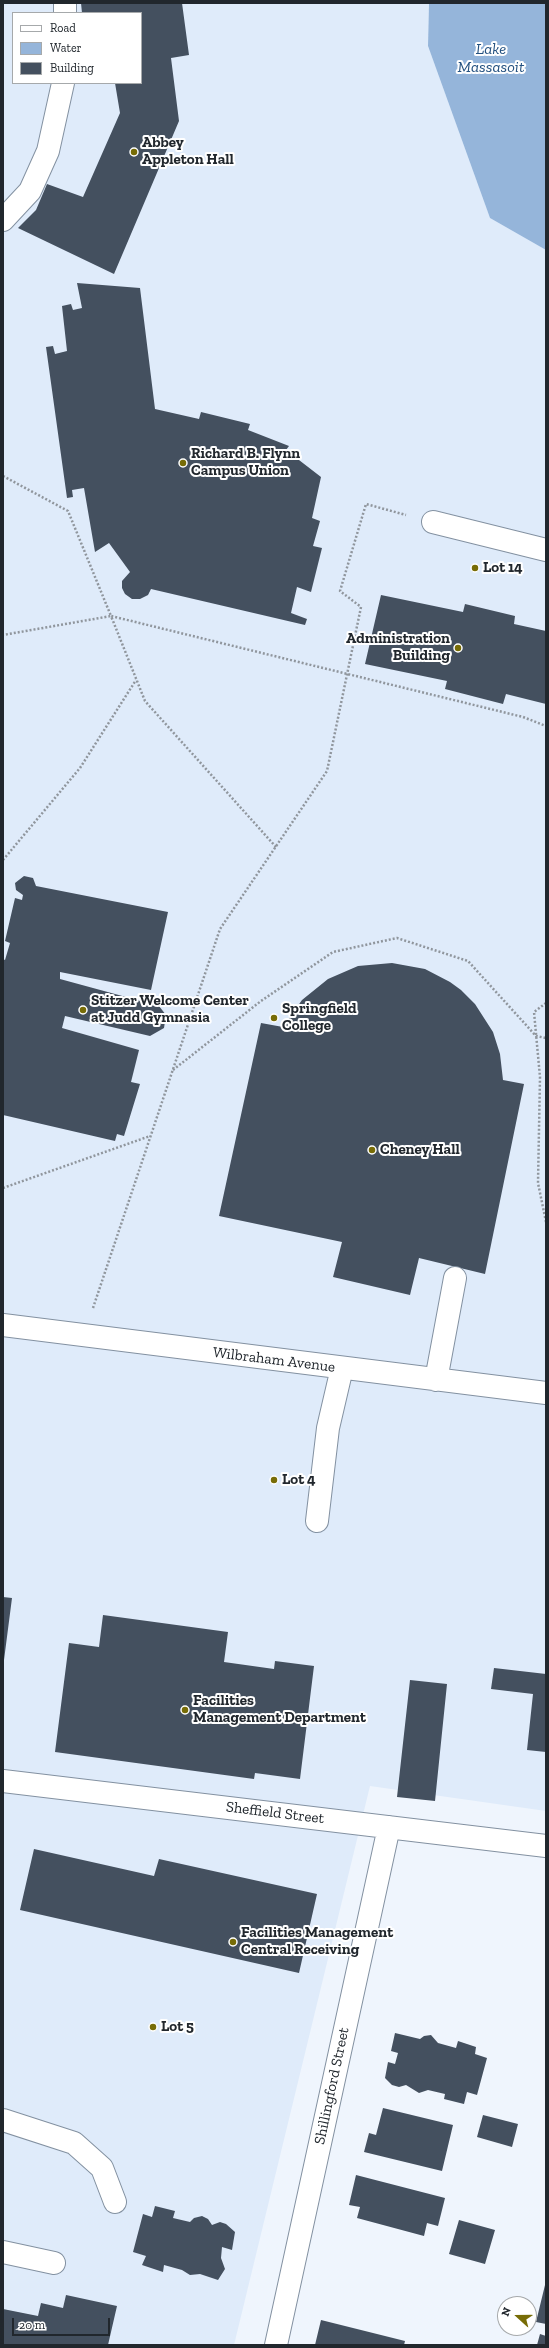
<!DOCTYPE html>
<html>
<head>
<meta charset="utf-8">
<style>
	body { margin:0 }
	#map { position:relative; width:549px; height:2348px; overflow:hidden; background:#eff5fd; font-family:"Zilla Slab",serif }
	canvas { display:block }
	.frame { position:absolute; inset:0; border:4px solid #21272d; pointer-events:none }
	.legend { position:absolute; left:12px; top:12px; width:130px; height:72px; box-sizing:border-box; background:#fff; border:1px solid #a6a9ab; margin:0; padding:5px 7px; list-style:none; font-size:12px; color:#21272d }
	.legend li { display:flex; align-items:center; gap:8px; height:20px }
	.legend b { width:20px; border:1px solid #a6a9ab }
	.north { position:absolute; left:497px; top:2296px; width:40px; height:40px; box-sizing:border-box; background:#fff; border:1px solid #a6a9ab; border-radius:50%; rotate:291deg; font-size:11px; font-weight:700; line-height:16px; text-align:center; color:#21272d }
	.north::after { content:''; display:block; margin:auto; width:14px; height:18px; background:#776c06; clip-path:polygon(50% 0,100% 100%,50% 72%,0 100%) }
	.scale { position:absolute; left:12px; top:2318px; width:98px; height:18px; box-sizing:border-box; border:2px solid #21272d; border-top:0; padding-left:5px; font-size:12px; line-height:14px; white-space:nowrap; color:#21272d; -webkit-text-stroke:3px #fff; paint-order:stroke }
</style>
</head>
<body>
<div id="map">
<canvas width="549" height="2348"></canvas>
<div class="frame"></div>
<ul class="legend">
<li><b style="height:5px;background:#fff"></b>Road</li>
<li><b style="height:11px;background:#95b5da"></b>Water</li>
<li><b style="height:11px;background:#44505f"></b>Building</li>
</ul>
<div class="north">N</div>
<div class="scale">20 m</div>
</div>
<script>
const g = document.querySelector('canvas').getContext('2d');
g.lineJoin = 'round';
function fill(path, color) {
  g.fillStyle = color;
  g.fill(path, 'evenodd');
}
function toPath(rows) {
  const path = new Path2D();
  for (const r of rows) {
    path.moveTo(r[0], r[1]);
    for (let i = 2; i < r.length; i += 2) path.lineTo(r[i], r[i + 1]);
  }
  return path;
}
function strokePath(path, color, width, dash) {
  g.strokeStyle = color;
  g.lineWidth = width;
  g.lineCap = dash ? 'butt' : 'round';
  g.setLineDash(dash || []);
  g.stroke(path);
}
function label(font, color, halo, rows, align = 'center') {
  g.font = font + ' "Zilla Slab",serif';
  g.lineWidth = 4;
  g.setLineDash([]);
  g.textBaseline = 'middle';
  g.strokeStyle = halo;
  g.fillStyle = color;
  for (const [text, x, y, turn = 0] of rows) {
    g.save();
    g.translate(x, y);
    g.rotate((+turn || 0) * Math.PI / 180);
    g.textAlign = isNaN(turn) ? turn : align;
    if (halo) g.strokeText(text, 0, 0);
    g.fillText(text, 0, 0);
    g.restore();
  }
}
fill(toPath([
	[3,3,429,3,428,46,490,218,546,250,546,1811,370,1786,234,2345,3,2345],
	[13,13,141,13,141,83,13,83]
]), '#dfebfa');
fill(toPath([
	[429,3,546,3,546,250,490,218,428,46]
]), '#95b5da');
fill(toPath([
	[81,3,182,3,189,55,171,58,179,121,114,274,18,228,36,210,47,184,83,197,120,113,115,83,141,83,141,13,82,13],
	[77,283,140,288,155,409,199,419,201,412,250,424,248,430,289,446,286,450,321,477,312,518,320,521,313,546,322,548,311,592,297,587,291,613,307,619,305,625,151,589,148,595,140,599,132,599,125,594,122,588,122,581,130,572,109,543,95,552,84,488,72,490,73,497,67,498,46,347,53,346,55,354,67,351,62,306,71,304,73,310,82,308],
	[381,595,463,612,465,604,515,616,514,624,546,631,546,704,506,694,503,704,445,689,447,681,365,664],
	[24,876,33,878,36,886,168,912,151,990,60,972,60,979,159,1006,166,1015,164,1028,150,1036,65,1016,62,1028,139,1050,131,1082,140,1084,124,1136,117,1134,115,1141,3,1115,3,959,5,960,10,943,5,941,15,898,22,900,23,895,16,890,15,883],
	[392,963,425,969,450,982,461,990,475,1004,493,1032,500,1054,503,1080,524,1084,485,1274,419,1258,410,1295,333,1277,342,1242,219,1216,261,1023,283,1027,302,1000,328,979,358,966],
	[3,1597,12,1598,4,1660,3,1660],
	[103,1615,228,1632,224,1662,274,1669,275,1661,314,1666,300,1779,255,1773,254,1779,55,1752,69,1643,99,1647],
	[494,1668,546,1674,546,1752,527,1750,533,1694,491,1689],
	[410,1680,447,1684,435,1801,397,1797],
	[34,1849,154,1876,159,1859,317,1894,299,1973,20,1910],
	[395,2033,420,2039,424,2036,431,2035,438,2043,456,2048,458,2041,476,2047,475,2054,487,2058,477,2095,467,2092,464,2104,444,2099,445,2094,428,2090,419,2093,406,2085,399,2087,392,2085,385,2078,388,2062,395,2064,398,2053,391,2051],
	[383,2108,453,2125,442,2171,364,2152,369,2133,376,2135],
	[483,2115,518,2124,512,2147,477,2137],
	[356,2175,445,2198,438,2226,427,2223,424,2236,357,2218,360,2207,349,2205],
	[155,2206,175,2211,173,2218,190,2222,194,2218,202,2216,208,2219,212,2225,220,2222,226,2224,235,2232,232,2250,222,2247,221,2258,225,2269,218,2280,200,2274,190,2275,182,2270,164,2265,163,2272,142,2265,146,2256,133,2252,143,2214,152,2217],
	[459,2220,495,2230,485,2264,449,2254],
	[545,2285,546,2285,546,2324,536,2322],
	[66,2295,117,2306,108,2345,3,2345,3,2309,38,2316,41,2303,63,2308],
	[321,2320,405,2341,404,2345,315,2345],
	[540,2334,546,2336,546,2345,537,2345]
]), '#44505f');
const minor = toPath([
	[65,13,65,3],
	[3,220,30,191,48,151,63,83],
	[433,522,546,550],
	[3,1325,546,1393],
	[436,1380,455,1278],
	[317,1521,328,1428,342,1368],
	[3,1781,546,1846],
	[3,2120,74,2143,102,2168,115,2202],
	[3,2252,54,2263],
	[276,2345,389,1827]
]);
strokePath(minor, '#8391a1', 24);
strokePath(toPath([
	[3,476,68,511,111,616,3,635],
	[276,847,145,701,111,616,523,717,546,726],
	[3,860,80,768,136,680],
	[546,1003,534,1012,540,1077,538,1183,546,1222],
	[173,1070,261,1001,333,952,397,938,468,961,536,1036,546,1038],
	[3,1188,150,1136],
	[93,1308,220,929,327,771,361,607,340,591,366,504,406,515]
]), '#90969d', 2.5, [2, 2]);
strokePath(minor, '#fff', 22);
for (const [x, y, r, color] of [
	[134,152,4,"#776c06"],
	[183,463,4,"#776c06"],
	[475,568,4,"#776c06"],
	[458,648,4,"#776c06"],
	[83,1010,4,"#776c06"],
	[274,1018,4,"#776c06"],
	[372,1150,4,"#776c06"],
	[274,1480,4,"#776c06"],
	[185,1710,4,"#776c06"],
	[233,1942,4,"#776c06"],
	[153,2027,4,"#776c06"]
]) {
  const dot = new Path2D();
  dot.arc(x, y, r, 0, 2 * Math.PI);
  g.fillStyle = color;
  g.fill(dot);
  strokePath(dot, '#fff', 1.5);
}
label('bold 15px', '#21272d', '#fff', [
	["Abbey",142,143],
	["Appleton Hall",142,160],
	["Richard B. Flynn",191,454],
	["Campus Union",191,471],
	["Lot 14",483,568],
	["Administration",450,639,"right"],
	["Building",450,656,"right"],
	["Stitzer Welcome Center",91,1001],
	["at Judd Gymnasia",91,1018],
	["Springfield",282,1009],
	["College",282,1026],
	["Cheney Hall",380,1150],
	["Lot 4",282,1480],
	["Facilities",193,1701],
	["Management Department",193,1718],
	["Facilities Management",241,1933],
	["Central Receiving",241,1950],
	["Lot 5",161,2027]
], 'left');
label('15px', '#21272d', '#fff', [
	["Wilbraham Avenue",274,1360,7],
	["Sheffield Street",275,1813,7],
	["Shillingford Street",332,2086,-78]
]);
label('italic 16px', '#245180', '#fff', [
	["Lake",491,49],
	["Massasoit",491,67]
]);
</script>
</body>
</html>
